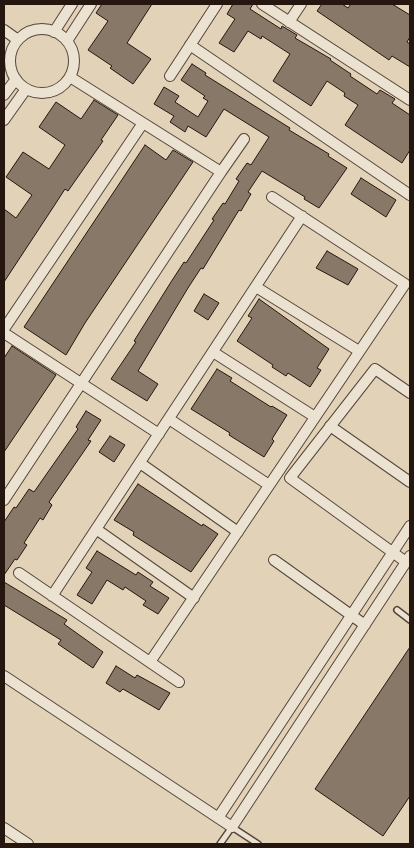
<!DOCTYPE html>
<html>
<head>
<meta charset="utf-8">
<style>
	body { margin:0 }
	#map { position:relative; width:414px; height:848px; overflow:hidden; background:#e2d2b8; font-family:Vollkorn,serif }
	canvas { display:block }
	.frame { position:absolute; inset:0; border:5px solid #261610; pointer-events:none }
</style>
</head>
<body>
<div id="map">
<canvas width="414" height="848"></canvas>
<div class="frame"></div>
</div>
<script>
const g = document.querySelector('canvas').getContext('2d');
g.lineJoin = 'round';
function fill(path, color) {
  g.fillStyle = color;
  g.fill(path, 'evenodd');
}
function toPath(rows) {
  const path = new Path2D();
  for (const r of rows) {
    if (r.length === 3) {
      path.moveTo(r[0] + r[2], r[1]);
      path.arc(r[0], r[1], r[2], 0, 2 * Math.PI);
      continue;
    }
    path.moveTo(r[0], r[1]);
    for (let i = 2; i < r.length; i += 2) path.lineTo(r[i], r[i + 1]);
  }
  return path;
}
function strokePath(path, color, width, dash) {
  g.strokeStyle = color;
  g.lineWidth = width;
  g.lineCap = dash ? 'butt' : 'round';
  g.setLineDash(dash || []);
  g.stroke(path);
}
const building = toPath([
	[102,4,152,4,127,43,151,59,133,84,110,68,112,66,88,50,108,21,96,13,102,4],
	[233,4,253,4,250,9,281,29,282,26,297,35,295,38,331,59,330,60,351,74,350,76,377,94,380,90,395,99,392,103,410,115,410,150,402,163,345,125,358,105,344,96,345,93,327,81,311,106,273,81,290,54,262,36,261,39,248,31,234,52,219,43,235,19,227,14,233,4],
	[322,4,342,4,348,8,351,4,392,4,410,15,410,37,407,42,410,44,410,67,392,56,389,60,317,11,322,4],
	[192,64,206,73,205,75,290,128,289,130,329,154,328,156,347,168,319,208,304,199,305,197,262,171,248,192,251,194,241,211,239,210,203,269,201,268,188,288,138,371,158,384,147,401,111,379,136,342,134,341,171,282,184,262,186,263,214,220,212,219,223,203,225,204,239,181,236,179,247,163,251,165,269,137,224,109,206,137,188,126,185,132,170,122,174,116,154,104,164,87,179,96,175,102,198,117,208,101,203,98,205,96,181,80,192,64],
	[94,100,118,115,101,140,103,141,68,191,65,189,54,206,4,282,4,209,16,218,32,195,6,177,23,152,49,169,65,145,39,127,56,102,81,119,94,100],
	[145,145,166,160,173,150,193,162,85,323,66,355,24,327,145,145],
	[361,178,396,200,386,217,351,194,361,178],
	[327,251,358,269,348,285,316,268,327,251],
	[204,294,219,303,208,320,194,311,204,294],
	[259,299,329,349,317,368,321,370,310,387,288,373,286,376,272,367,273,365,237,341,252,318,248,316,259,299],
	[12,346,56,375,4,452,4,358,12,346],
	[217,369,232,378,230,381,271,407,272,406,287,415,272,439,274,441,264,457,229,435,230,433,191,409,217,369],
	[86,411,101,420,88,440,91,441,49,502,52,505,43,520,40,518,24,543,27,545,17,560,15,559,4,575,4,522,14,507,16,508,29,489,34,492,78,429,76,427,86,411],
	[110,436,125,445,114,462,99,452,110,436],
	[138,484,202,526,203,524,218,534,191,572,133,535,134,532,114,520,138,484],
	[97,551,136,575,138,572,153,582,150,586,169,598,158,614,143,605,146,601,125,587,123,590,107,580,92,604,77,595,92,572,86,568,97,551],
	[4,582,67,620,64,624,103,652,93,668,58,644,61,640,4,605,4,582],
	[410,647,410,796,383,836,315,789,410,647],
	[116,666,135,678,137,675,170,693,159,710,123,689,120,692,106,683,116,666]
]);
fill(building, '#887867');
strokePath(building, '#261610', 1);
const service = toPath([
	[397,610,410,620],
	[220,844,232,827,258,844]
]);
const minor = toPath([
	[262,4,410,100],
	[289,22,301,4],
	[42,61,32],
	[4,30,18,40],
	[54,32,72,4],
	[67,41,91,4],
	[190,45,410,195],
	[170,76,217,4],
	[70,77,221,172],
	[4,95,16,79],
	[4,120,26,89],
	[256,287,359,351],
	[4,329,143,123],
	[4,333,159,434],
	[213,352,315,417],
	[169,419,269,485],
	[330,426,410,482],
	[140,463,238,532],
	[4,500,221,172,244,139],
	[96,529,194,598],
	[274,560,365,625],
	[406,562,290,478,375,369,410,393],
	[19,573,179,682],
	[52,596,302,216],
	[150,662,405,284,272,197],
	[4,676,232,827,410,556],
	[218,818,410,526],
	[4,828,28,844]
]);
strokePath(service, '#55453a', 8);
strokePath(minor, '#55453a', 12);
strokePath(service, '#ece2d1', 5);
strokePath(minor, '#ece2d1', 10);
</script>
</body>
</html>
